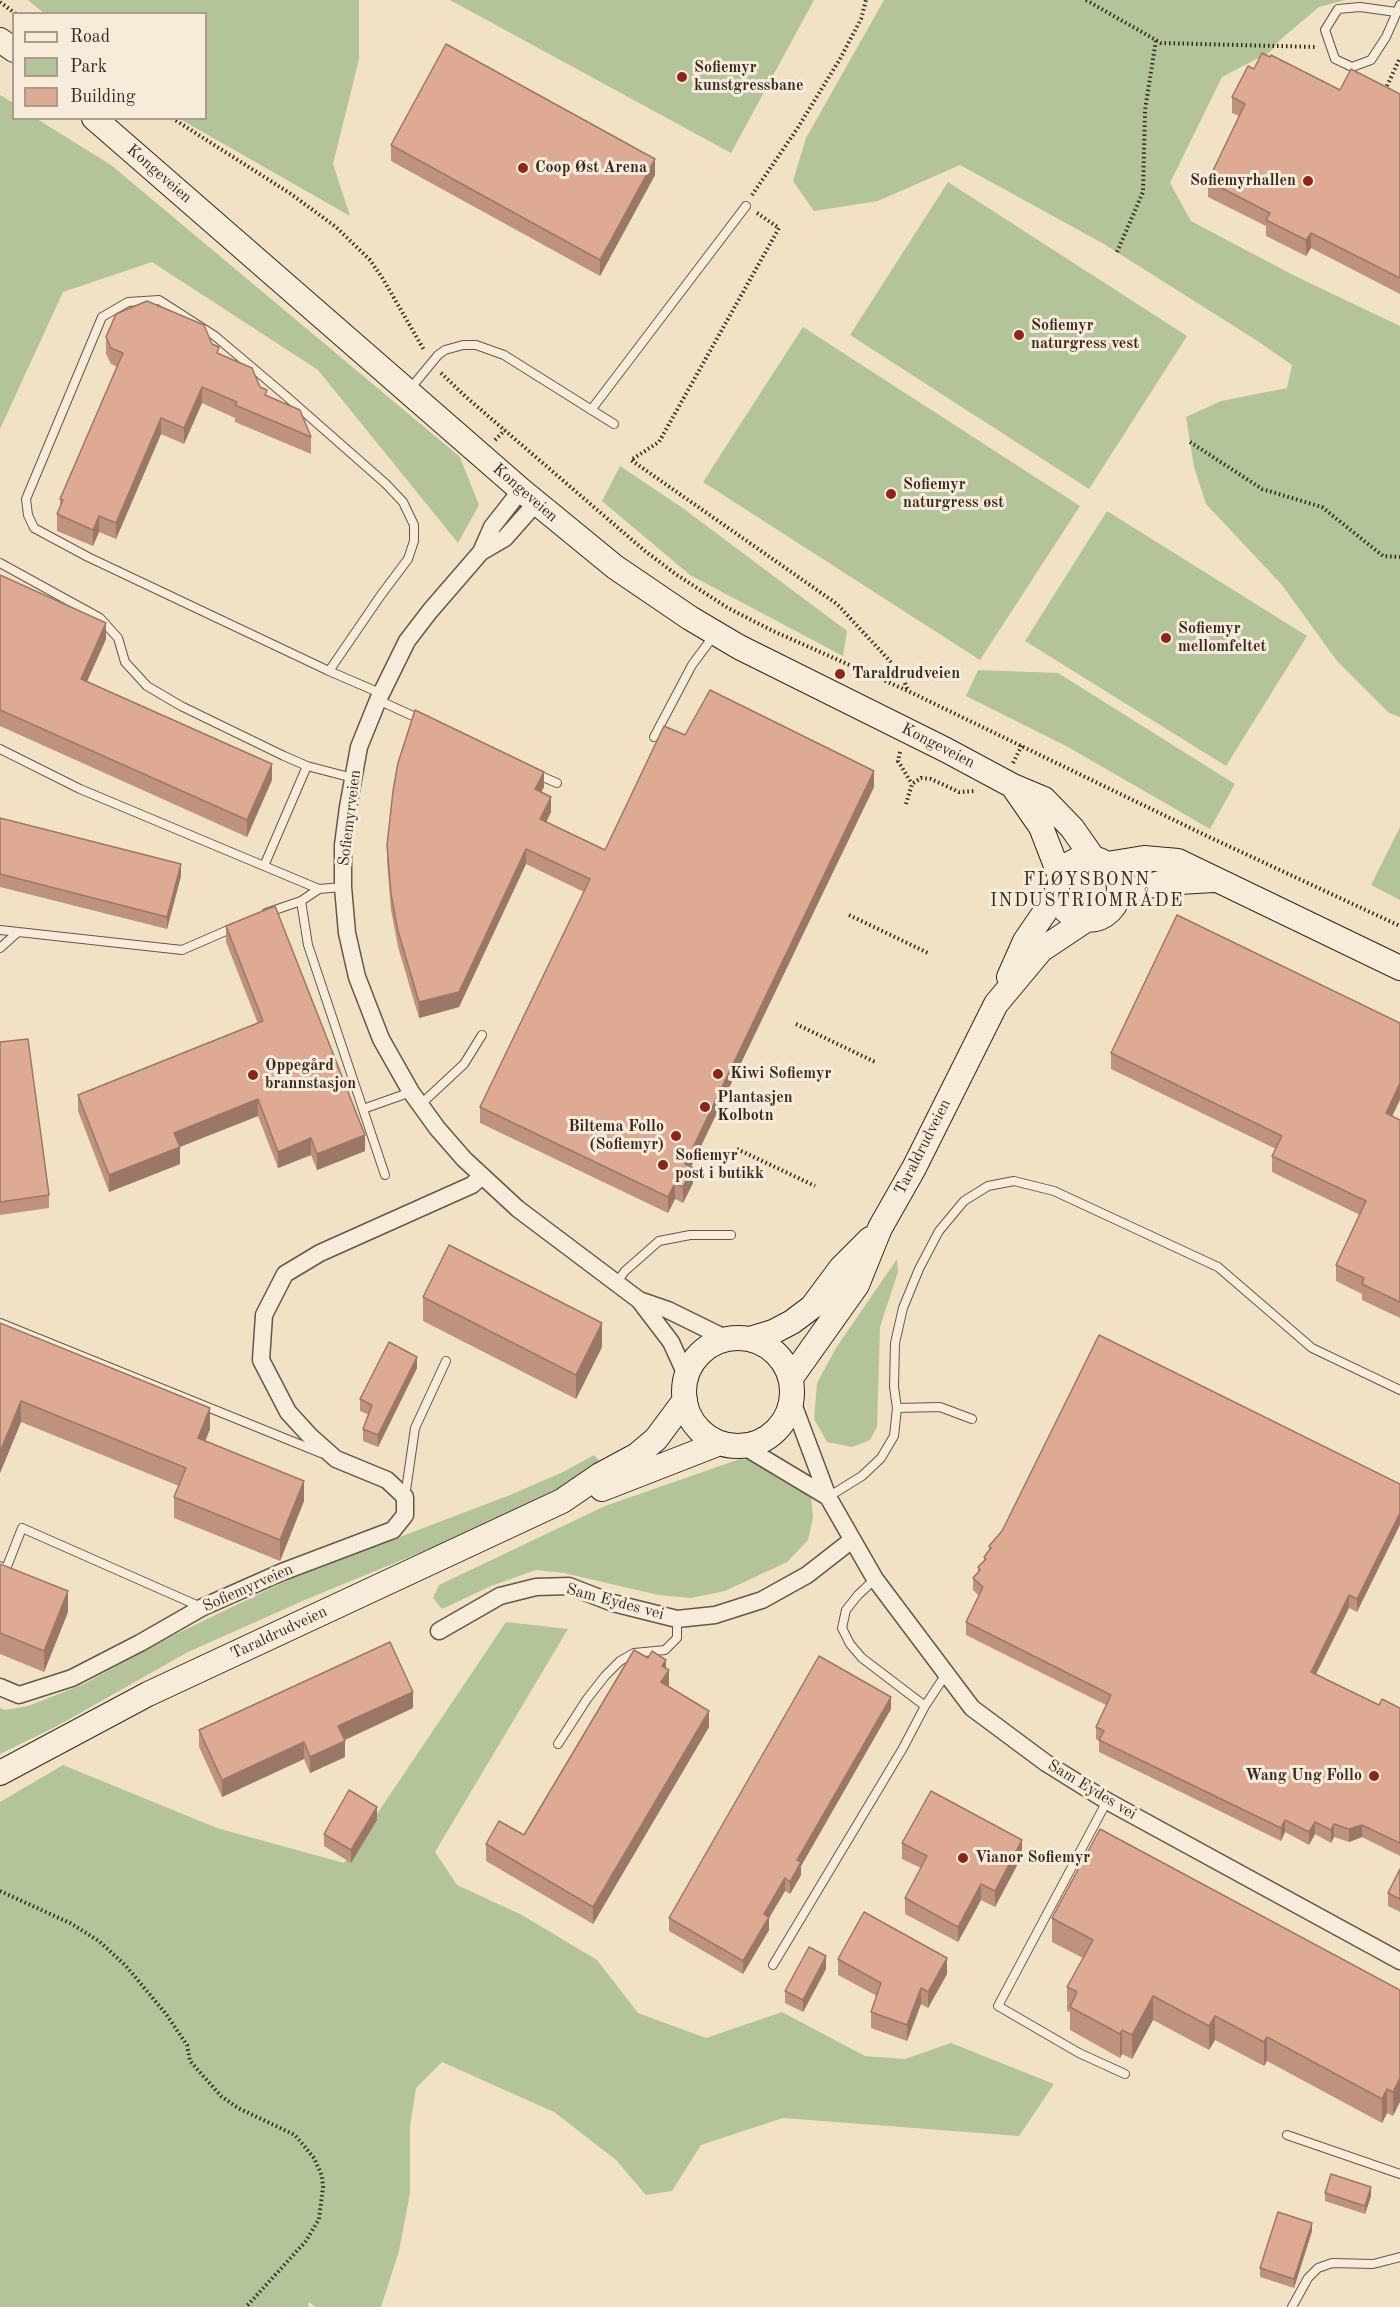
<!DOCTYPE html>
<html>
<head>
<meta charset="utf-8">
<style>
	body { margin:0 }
	#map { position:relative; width:1400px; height:2307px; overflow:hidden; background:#f2e2c5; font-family:"Old Standard TT",serif }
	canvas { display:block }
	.legend { position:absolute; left:12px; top:12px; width:195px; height:108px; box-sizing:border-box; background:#f7ecd9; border:2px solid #aa9d8f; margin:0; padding:8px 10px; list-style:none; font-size:18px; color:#362721 }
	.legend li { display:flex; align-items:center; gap:12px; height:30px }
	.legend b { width:30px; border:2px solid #aa9d8f }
</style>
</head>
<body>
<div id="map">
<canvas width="1400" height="2307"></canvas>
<ul class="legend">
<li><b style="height:8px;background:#f7ecd9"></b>Road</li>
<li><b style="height:16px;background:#b4c49a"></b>Park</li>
<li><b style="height:16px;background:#deaa94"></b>Building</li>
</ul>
</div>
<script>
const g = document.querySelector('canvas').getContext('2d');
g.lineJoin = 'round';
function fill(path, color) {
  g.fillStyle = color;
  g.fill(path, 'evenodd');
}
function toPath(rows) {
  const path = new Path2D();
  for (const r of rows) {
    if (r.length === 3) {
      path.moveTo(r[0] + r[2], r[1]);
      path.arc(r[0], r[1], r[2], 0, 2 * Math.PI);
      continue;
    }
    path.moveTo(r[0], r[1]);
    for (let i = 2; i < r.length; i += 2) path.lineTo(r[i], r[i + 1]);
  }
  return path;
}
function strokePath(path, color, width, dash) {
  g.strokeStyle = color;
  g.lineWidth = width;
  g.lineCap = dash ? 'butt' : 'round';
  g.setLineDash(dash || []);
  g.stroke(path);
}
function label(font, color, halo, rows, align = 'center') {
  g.font = font + ' "Old Standard TT",serif';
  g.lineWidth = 6;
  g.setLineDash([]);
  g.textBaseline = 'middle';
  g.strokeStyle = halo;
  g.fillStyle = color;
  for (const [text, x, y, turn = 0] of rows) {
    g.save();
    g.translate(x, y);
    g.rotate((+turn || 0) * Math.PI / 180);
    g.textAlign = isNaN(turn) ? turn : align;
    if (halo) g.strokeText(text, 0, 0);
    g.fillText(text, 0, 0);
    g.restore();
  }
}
fill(toPath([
	[28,0,359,0,359,59,333,164,350,216,180,119,206,118,206,14,44,13],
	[450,0,814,0,731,153],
	[884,0,1345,0,1319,7,1280,40,1270,52,1222,77,1170,183,1191,221,1293,275,1400,326,1400,717,1389,713,1337,661,1282,585,1206,504,1194,467,1186,417,1221,401,1287,388,1292,365,1259,342,1104,244,960,165,878,201,814,211,793,181,806,138],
	[0,95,13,103,14,118,37,119,111,165,460,457,479,505,458,543,318,370,152,262,63,292,0,429],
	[948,182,1187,336,1089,489,850,335],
	[803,327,1080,506,980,660,703,482],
	[620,466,684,509,847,631,843,656,690,575,602,501],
	[1107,511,1307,636,1226,766,1025,641],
	[978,670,1058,673,1235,784,1210,829,1068,747,966,696],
	[1400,827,1400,900,1371,885],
	[897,1259,898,1272,880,1327,877,1427,870,1440,852,1447,827,1442,814,1419,817,1383,836,1348],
	[594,1455,601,1463,572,1483,441,1544,307,1599,188,1652,57,1726,0,1754,0,1708,5,1710,28,1706,84,1684,170,1637,292,1578,510,1495,563,1472],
	[740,1459,776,1462,811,1496,813,1517,808,1540,787,1562,725,1591,691,1598,658,1595,564,1573,536,1570,491,1586,442,1609,433,1598,439,1585,605,1506],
	[506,1622,568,1629,435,1852,457,1885,522,1915,597,1960,638,2013,706,2038,782,2012,865,2056,905,2059,951,2043,1054,2084,1019,2136,783,2118,701,2145,672,2191,646,2195,616,2160,554,2112,442,2062,416,2088,410,2126,410,2193,399,2251,381,2307,315,2307,309,2302,308,2307,0,2307,0,1802,63,1765,217,1828,344,1863]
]), '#b4c49a');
const lane = toPath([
	[1396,12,1360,7,1338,9,1325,30,1335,59,1352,67,1371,60,1386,37,1400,5],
	[410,389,438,355,445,350,463,345,476,345,504,355,614,424],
	[591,410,746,206],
	[0,563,100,618,118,638,125,662,147,686,181,706,284,756,307,766,353,778],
	[329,671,88,557,34,528,28,515,26,499,102,317,128,302,159,300,215,336,286,396,386,484,403,502,414,525,414,541,408,559,381,595,329,671,380,693],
	[378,700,424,721],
	[654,737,692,665,715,634],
	[0,749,80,789,319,889],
	[536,774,557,783],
	[264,866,307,766],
	[301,901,308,945,385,1175],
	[266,913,301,901,319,889,343,887],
	[0,930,182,950,235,927],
	[0,948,18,932],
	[420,1105,464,1064,482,1035],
	[363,1109,411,1092],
	[617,1282,625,1271,659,1241,690,1235,731,1235],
	[0,1323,321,1453],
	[897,1408,940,1407,972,1419],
	[405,1497,415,1428,446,1361],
	[828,1497,862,1476,881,1458,894,1436,897,1408,894,1387,895,1343,903,1308,919,1269,939,1231,964,1201,988,1186,1014,1181,1054,1191,1218,1267,1312,1348,1400,1390],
	[0,1566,6,1569,22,1528,201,1607],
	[875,1579,858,1595,846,1610,842,1628,850,1644,862,1658,925,1706],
	[558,1744,587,1699,605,1676,620,1661,634,1653,665,1650,677,1638,677,1619],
	[1107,1801,998,2006,1079,2053,1125,2074],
	[773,1965,903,1748,925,1706,946,1674],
	[1287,2135,1400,2174],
	[1292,2307,1308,2278,1318,2268,1332,2263,1373,2264,1400,2257]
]);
const street = toPath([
	[521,490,492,527,481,552,430,611,407,641,378,700,359,747,348,807,343,845,343,887,347,933,357,977,381,1039,411,1092,437,1128,464,1159,518,1209,639,1300,671,1342,687,1377],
	[481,552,505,538,536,503],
	[639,1300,668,1310,727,1339],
	[792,1401,828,1497,875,1579,972,1708,1046,1763,1107,1801,1400,1961],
	[743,1446,828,1497],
	[439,1631,500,1596,536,1587,569,1586,613,1603,677,1619,715,1615,762,1600,807,1575,852,1540],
	[0,1687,19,1695,72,1678,140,1643,203,1607,282,1572,393,1530,405,1515,405,1497,387,1480,336,1459,310,1436,288,1412,261,1360,264,1315,285,1274,320,1253,472,1185,482,1176]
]);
const secondary = toPath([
	[0,40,14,50],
	[94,118,521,490,615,567,690,618,739,647,946,750,1013,786,1044,799,1072,828,1093,858],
	[1014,788,1041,827,1060,876],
	[1088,889,31],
	[1107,864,1144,858,1178,861,1400,968],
	[1119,893,1161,883,1214,880],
	[1009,977,1025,941,1047,909,1059,898],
	[738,1392,54],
	[750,1339,773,1332,792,1322,812,1307,841,1268,870,1239],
	[791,1378,857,1285,880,1228,914,1168,996,1004,1041,950,1086,920],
	[602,1489,720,1443],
	[0,1773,148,1694,562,1501,600,1475,637,1455,656,1439,685,1400]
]);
strokePath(lane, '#65564a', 10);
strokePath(street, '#65564a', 19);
strokePath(secondary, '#362721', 26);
strokePath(toPath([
	[1086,0,1161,43,1317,47],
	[0,2,16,14],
	[1385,90,1400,58],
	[172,118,291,194,336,227,370,260,383,279,424,350],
	[752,195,797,129,840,59,861,19,866,0],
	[757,213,779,228,659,442,631,460,837,604,901,673,908,691],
	[1117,252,1143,192,1145,110,1156,40],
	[441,373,466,397,645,551,677,575,728,608,773,631,908,691,1209,837,1400,926],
	[495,440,505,430],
	[1190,442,1262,489,1322,507,1383,556,1400,557],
	[900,752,898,761,912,784],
	[1013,763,1022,745],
	[906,804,912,784,921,778,931,779,959,792,975,791],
	[849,915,928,953],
	[796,1024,875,1062],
	[737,1149,815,1186],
	[0,1891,70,1923,99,1941,126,1966,166,2014,187,2045,190,2061,221,2096,238,2108,295,2135,314,2158,322,2176,323,2187,319,2219,306,2241,246,2307]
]), '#362721', 4, [1.5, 3]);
strokePath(lane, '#f7ecd9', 8);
strokePath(street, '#f7ecd9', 16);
strokePath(secondary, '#f7ecd9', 24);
fill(toPath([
	[1254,69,1340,90,1400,94,1400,294,1311,248,1306,256,1266,236,1266,226,1208,197,1208,181,1239,116,1232,113,1232,97],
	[391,145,655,175,600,276,391,161],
	[106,337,212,344,219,354,260,387,267,395,311,437,311,454,235,422,235,418,202,403,184,444,161,434,116,539,99,532,93,546,57,531,57,514,60,507,60,499,117,367,111,364,106,354],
	[0,575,106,639,87,681,272,780,247,837,0,726],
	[685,735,874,787,691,1167,693,1183,683,1203,675,1199,668,1213,480,1123,480,1107,584,892,526,864,459,1007,419,1018,398,947,391,910,387,861,387,845,544,787,541,792,551,812,546,822,605,850],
	[0,818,181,876,167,929,0,887],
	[226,926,365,1151,317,1170,311,1155,278,1168,258,1116,180,1147,180,1164,109,1192,78,1111,78,1095,258,1024,226,942],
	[0,1042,49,1195,49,1208,0,1215],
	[1111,1053,1392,1116,1400,1120,1400,1318,1362,1300,1362,1294,1336,1281,1336,1265,1360,1215,1272,1172,1272,1156,1276,1149,1111,1069],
	[423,1297,602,1347,576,1399,423,1321],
	[0,1323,210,1429,205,1441,304,1501,280,1561,174,1518,174,1497,179,1486,21,1422,0,1473],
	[417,1368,378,1447,363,1441,363,1429,369,1415,360,1411,360,1399],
	[1400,1484,1357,1612,1349,1608,1316,1674,1379,1705,1400,1708,1400,1856,1362,1837,1349,1842,1334,1837,1331,1843,1315,1834,1309,1845,1285,1832,1281,1841,1099,1752,1099,1741,1096,1739,1096,1727,1106,1705,966,1635,966,1622,979,1596,973,1590,973,1578,978,1572,978,1567,984,1561,984,1557,989,1551,989,1546],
	[0,1564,68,1612,44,1672,0,1654],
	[666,1668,668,1687,709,1727,593,1924,486,1861,486,1844,524,1835],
	[413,1708,345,1740,345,1757,310,1773,304,1759,222,1797,199,1747,199,1730],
	[891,1709,801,1866,801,1875,790,1894,785,1891,769,1918,769,1930,743,1974,669,1931,669,1918],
	[377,1820,351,1863,324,1846,324,1834],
	[902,1843,1022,1856,995,1907,981,1900,958,1942,905,1914,905,1898,921,1868,902,1859],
	[1400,1869,1400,1912,1388,1906,1388,1893],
	[1052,1918,1400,1990,1393,2116,1387,2113,1382,2123,1267,2061,1264,2066,1215,2040,1209,2050,1153,2020,1132,2059,1122,2054,1120,2058,1070,2030,1070,2012,1067,2011,1067,1987,1083,1958,1052,1942],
	[838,1959,947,1974,928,2008,921,2004,907,2041,871,2028,871,2012,877,1996,838,1975],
	[826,1969,803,2012,785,2003,785,1991],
	[1325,2193,1371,2196,1365,2214,1325,2201],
	[1312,2231,1294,2288,1260,2277,1260,2268]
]), '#bf927f');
fill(toPath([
	[655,159,655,175,600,276,600,260],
	[1311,233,1311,248,1306,256,1306,240],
	[202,387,202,403,184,444,184,428],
	[161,418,161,434,116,539,116,523],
	[99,516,99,532,93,546,93,530],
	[106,623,106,639,81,695,81,679],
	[272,764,272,780,247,837,247,820],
	[874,771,874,787,685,1179,685,1164],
	[544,772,544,787,535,804,535,789],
	[551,797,551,812,540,835,540,819],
	[526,849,526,864,459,1007,419,1018,419,1002],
	[181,864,181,876,167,929,167,917],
	[1400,1083,1400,1100,1386,1129,1386,1113],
	[258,1099,258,1116,174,1149,174,1133],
	[365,1135,365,1151,317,1170,317,1154],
	[311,1138,311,1155,278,1168,278,1152],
	[180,1147,180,1164,109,1192,109,1175],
	[693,1168,693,1183,683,1203,683,1187],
	[675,1183,675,1199,668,1213,668,1197],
	[602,1323,602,1347,576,1399,576,1375],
	[417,1357,417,1368,378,1447,378,1435],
	[21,1401,21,1422,0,1473,0,1452],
	[210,1408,210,1429,198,1459,198,1438],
	[304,1481,304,1501,280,1561,280,1540],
	[1400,1513,1400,1525,1357,1612,1357,1599],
	[68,1591,68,1612,44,1672,44,1651],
	[1349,1595,1349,1608,1311,1684,1311,1672],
	[666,1660,666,1675,669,1670,669,1686,661,1699,662,1666],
	[413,1692,413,1708,338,1743,338,1726],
	[891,1697,891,1709,801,1866,801,1875,790,1894,790,1882,797,1860],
	[709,1711,709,1727,593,1924,593,1907],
	[345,1741,345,1757,310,1773,310,1757],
	[304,1742,304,1759,222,1797,222,1780],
	[377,1807,377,1820,351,1863,351,1850],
	[1285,1820,1285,1832,1281,1841,1281,1828],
	[1315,1822,1315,1834,1309,1845,1309,1832],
	[1334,1824,1334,1837,1331,1843,1331,1830],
	[1362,1825,1362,1837,1349,1842,1349,1829],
	[1022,1840,1022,1856,995,1907,995,1891],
	[785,1878,785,1891,769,1918,769,1930,743,1974,743,1961,764,1914],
	[981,1884,981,1900,958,1942,958,1927],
	[826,1956,826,1969,803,2012,803,2000],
	[947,1958,947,1974,928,2008,928,1992],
	[921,1988,921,2004,907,2041,907,2025],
	[1153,1996,1153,2020,1132,2059,1132,2035],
	[1215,2016,1215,2040,1209,2050,1209,2026],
	[1122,2030,1122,2054,1120,2058,1120,2034],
	[1267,2037,1267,2061,1264,2066,1264,2042],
	[1400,2078,1400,2102,1393,2116,1393,2092],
	[1387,2089,1387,2113,1382,2123,1382,2099],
	[1371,2187,1371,2196,1365,2214,1365,2206],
	[1312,2223,1312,2231,1294,2288,1294,2279]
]), '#9b7768');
const building = toPath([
	[446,44,655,159,600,260,391,145,446,44],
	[1262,53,1270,57,1271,55,1340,90,1351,69,1400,94,1400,278,1311,233,1306,240,1266,220,1270,213,1208,181,1245,104,1232,97,1248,66,1254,69,1262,53],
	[147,301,204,325,212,344,219,347,217,353,252,368,260,387,267,390,265,395,300,410,311,437,235,405,237,402,202,387,184,428,161,418,116,523,99,516,93,530,57,514,63,500,60,499,123,353,111,348,106,337,116,314,147,301],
	[0,575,106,623,81,679,272,764,247,820,0,710,0,575],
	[710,690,874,771,685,1164,693,1168,683,1187,675,1183,668,1197,480,1107,590,879,526,849,459,992,419,1002,398,931,391,894,387,845,393,791,398,763,415,710,544,772,535,789,551,797,540,819,605,850,664,726,685,735,710,690],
	[0,818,181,864,167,917,0,874,0,818],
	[275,906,365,1135,317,1154,311,1138,278,1152,258,1099,174,1133,180,1147,109,1175,78,1095,263,1021,226,926,275,906],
	[1177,915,1400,1023,1400,1083,1386,1113,1400,1120,1400,1302,1362,1284,1364,1278,1336,1265,1366,1201,1272,1156,1282,1136,1111,1053,1177,915],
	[28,1039,49,1195,0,1202,0,1042,28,1039],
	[449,1245,602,1323,576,1375,423,1297,449,1245],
	[0,1323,210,1408,198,1438,304,1481,280,1540,174,1497,186,1468,21,1401,0,1452,0,1323],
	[1099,1335,1400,1484,1400,1513,1357,1599,1349,1595,1311,1672,1379,1705,1382,1699,1400,1708,1400,1843,1362,1825,1349,1829,1334,1824,1331,1830,1315,1822,1309,1832,1285,1820,1281,1828,1099,1740,1104,1731,1096,1727,1111,1695,966,1622,983,1587,973,1578,980,1570,978,1567,986,1559,984,1557,991,1548,989,1546,1002,1531,1099,1335],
	[389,1342,417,1357,378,1435,363,1429,372,1405,360,1399,389,1342],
	[0,1564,68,1591,44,1651,0,1633,0,1564],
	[390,1642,413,1692,338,1726,345,1741,310,1757,304,1742,222,1780,199,1730,390,1642],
	[634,1650,648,1658,652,1651,666,1660,662,1666,669,1670,661,1682,709,1711,593,1907,486,1844,499,1821,524,1835,634,1650],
	[819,1656,891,1697,797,1860,801,1862,790,1882,785,1878,764,1914,769,1917,743,1961,669,1918,819,1656],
	[349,1790,377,1807,351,1850,324,1834,349,1790],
	[931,1791,1022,1840,995,1891,981,1884,958,1927,905,1898,927,1856,902,1843,931,1791],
	[1100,1829,1400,1990,1400,2078,1393,2092,1387,2089,1382,2099,1267,2037,1264,2042,1215,2016,1209,2026,1153,1996,1132,2035,1122,2030,1120,2034,1070,2007,1077,1992,1067,1987,1093,1940,1052,1918,1100,1829],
	[1400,1869,1400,1899,1388,1893,1400,1869],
	[864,1912,947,1958,928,1992,921,1988,907,2025,871,2012,881,1983,838,1959,864,1912],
	[809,1947,826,1956,803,2000,785,1991,809,1947],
	[1331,2174,1371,2187,1365,2206,1325,2193,1331,2174],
	[1278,2212,1312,2223,1294,2279,1260,2268,1278,2212]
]);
fill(building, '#deaa94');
strokePath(building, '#9b7768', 1.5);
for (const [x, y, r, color] of [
	[682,77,6,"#8f2418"],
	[523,168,6,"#8f2418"],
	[1308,181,6,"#8f2418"],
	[1019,335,6,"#8f2418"],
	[891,494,6,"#8f2418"],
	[1166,638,6,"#8f2418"],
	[840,674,6,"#8f2418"],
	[718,1074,6,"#8f2418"],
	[253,1075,6,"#8f2418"],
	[705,1107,6,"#8f2418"],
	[676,1136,6,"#8f2418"],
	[663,1165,6,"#8f2418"],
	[1374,1776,6,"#8f2418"],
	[963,1858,6,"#8f2418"]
]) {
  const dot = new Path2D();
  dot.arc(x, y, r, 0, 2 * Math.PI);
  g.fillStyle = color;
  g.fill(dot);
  strokePath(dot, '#f7ecd9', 2);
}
label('bold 16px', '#362721', '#f7ecd9', [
	["Sofiemyr",694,68],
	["kunstgressbane",694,86],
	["Coop Øst Arena",535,168],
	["Sofiemyrhallen",1296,181,"right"],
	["Sofiemyr",1031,326],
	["naturgress vest",1031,344],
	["Sofiemyr",903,485],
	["naturgress øst",903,503],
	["Sofiemyr",1178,629],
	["mellomfeltet",1178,647],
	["Taraldrudveien",852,674],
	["Oppegård",265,1066],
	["brannstasjon",265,1084],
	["Kiwi Sofiemyr",730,1074],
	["Plantasjen",717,1098],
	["Kolbotn",717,1116],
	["Biltema Follo",664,1127,"right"],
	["(Sofiemyr)",664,1145,"right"],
	["Sofiemyr",675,1156],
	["post i butikk",675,1174],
	["Wang Ung Follo",1362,1776,"right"],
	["Vianor Sofiemyr",975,1858]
], 'left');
label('16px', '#362721', '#f7ecd9', [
	["Kongeveien",159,174,41],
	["Kongeveien",525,493,41],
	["Kongeveien",938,746,27],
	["Sofiemyrveien",350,818,-83],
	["Taraldrudveien",923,1147,-63],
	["Sofiemyrveien",248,1588,-24],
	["Sam Eydes vei",615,1602,15],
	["Taraldrudveien",279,1633,-25],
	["Sam Eydes vei",1092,1790,31]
]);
g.letterSpacing = '1.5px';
label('18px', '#362721', '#f7ecd9', [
	["FLØYSBONN",1087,880],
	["INDUSTRIOMRÅDE",1087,901]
]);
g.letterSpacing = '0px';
</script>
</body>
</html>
